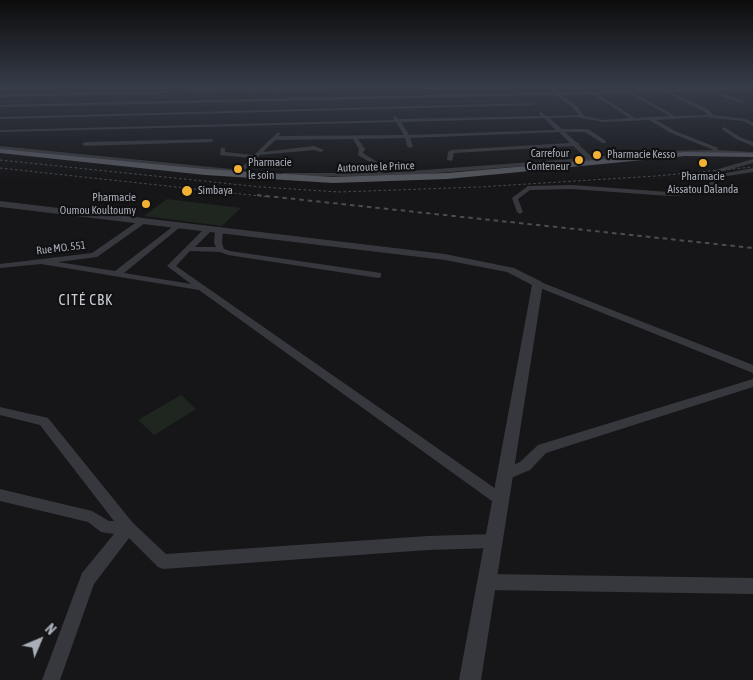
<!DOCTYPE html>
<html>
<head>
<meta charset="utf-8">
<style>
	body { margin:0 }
	#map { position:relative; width:753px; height:680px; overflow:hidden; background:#161618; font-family:"Asap Condensed",sans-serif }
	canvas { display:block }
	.north { position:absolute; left:15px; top:615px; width:50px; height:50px; -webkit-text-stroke:4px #111113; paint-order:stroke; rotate:45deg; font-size:14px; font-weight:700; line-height:20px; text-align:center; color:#a8adb8 }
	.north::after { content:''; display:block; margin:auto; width:18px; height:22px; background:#a8adb8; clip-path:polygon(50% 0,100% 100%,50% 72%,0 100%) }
</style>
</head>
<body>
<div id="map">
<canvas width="753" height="680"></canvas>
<div class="north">N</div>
</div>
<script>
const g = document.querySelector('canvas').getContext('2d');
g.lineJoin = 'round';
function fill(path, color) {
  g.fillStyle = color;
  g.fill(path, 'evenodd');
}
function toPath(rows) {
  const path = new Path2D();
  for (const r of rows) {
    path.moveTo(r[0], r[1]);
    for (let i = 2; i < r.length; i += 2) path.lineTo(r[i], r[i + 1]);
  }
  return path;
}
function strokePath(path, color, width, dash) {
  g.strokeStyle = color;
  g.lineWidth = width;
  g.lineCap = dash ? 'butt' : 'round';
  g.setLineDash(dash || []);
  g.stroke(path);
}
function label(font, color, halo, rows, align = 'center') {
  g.font = font + ' "Asap Condensed",sans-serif';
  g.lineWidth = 4.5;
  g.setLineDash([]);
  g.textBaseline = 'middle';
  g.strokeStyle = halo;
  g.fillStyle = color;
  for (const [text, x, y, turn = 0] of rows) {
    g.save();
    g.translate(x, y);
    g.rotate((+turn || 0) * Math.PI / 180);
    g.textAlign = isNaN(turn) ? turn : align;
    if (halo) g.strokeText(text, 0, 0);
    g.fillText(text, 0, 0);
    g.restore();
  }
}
fill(toPath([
	[167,199,241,208,222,226,144,216],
	[181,395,196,409,154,435,138,420]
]), '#1e261f');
fill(toPath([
	[355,87,410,87,0,97,0,95,355,87],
	[546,87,551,87,558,92,753,87,753,89,712,91,744,101,742,103,708,91,670,92,709,110,713,115,746,119,753,123,753,126,743,121,705,117,656,120,675,131,718,148,717,150,753,152,753,156,700,153,664,155,595,160,597,162,594,164,589,161,387,177,285,176,282,174,283,173,377,173,373,164,358,155,359,149,353,139,275,140,263,152,314,146,324,150,321,152,314,150,260,155,237,177,235,176,235,174,251,158,220,155,221,148,225,148,225,152,254,155,278,132,281,134,278,136,404,135,396,122,0,132,0,130,394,120,393,117,395,116,399,119,541,116,539,113,541,112,547,116,579,115,573,108,556,95,0,107,0,105,553,92,546,87],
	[665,92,705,112,708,115,675,116,634,93,665,92],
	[629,93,630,94,670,116,635,118,598,94,629,93],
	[593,94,630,118,604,120,584,116,577,106,561,95,593,94],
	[578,117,604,122,649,120,671,133,714,150,664,151,592,157,579,145,579,143,576,142,565,132,585,132,602,143,606,143,606,141,588,129,562,129,549,118,578,117],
	[544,118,556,130,409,135,401,122,544,118],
	[559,132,570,143,451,150,448,152,447,160,452,161,454,153,573,146,586,158,383,173,377,162,363,153,365,149,358,139,405,138,407,146,410,148,413,146,410,138,559,132],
	[535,103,533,105,0,119,0,117,535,103],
	[724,127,740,137,753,142,753,146,736,139,722,129,724,127],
	[213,139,213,141,211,142,85,146,82,144,85,142,213,139],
	[0,146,231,169,234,171,231,173,0,150,0,146],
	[753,159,753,163,720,172,721,174,753,168,753,172,721,177,705,194,669,196,572,189,530,190,518,199,523,212,520,214,517,212,512,198,528,186,572,185,669,192,703,190,716,176,715,170,753,159],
	[141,219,148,221,97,257,58,262,115,271,176,224,179,224,179,228,124,273,191,284,167,266,205,228,208,228,212,230,195,247,216,247,214,243,215,231,219,229,223,231,222,243,224,249,230,251,381,273,381,277,378,278,228,255,220,252,190,251,176,266,506,496,508,500,506,504,501,506,496,504,199,290,41,264,0,268,0,264,92,253,141,219],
	[538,281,753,365,753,373,535,286,534,284,535,282,538,281],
	[753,379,753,387,546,453,530,470,511,478,506,479,501,478,499,474,501,470,520,462,538,445,753,379],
	[0,407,48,418,133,523,166,554,428,536,493,534,498,536,500,541,498,546,493,548,428,550,163,569,158,567,129,538,94,584,60,680,42,680,82,573,114,534,101,532,88,522,0,501,0,489,92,511,109,521,114,521,40,425,0,415,0,407],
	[486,574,753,578,753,594,486,590,480,588,478,582,480,576,486,574]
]), '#37383d');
fill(toPath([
	[0,201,445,254,514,268,542,282,543,284,481,680,459,680,532,285,507,272,445,260,0,207,0,201]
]), '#37383d');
fill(toPath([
	[0,149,205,169,333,177,447,173,685,152,753,153,753,157,685,156,447,179,333,183,205,175,0,153,0,149]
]), '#53555c');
strokePath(toPath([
	[0,160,261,187,339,192,479,187,656,176,753,167],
	[0,168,269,197]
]), '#4a4c52', 1, [2.5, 2.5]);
strokePath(toPath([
	[257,195,753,248]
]), '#4a4c52', 2, [4.5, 4]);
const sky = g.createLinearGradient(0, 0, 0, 182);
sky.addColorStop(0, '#0c0c0d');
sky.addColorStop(0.48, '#363c48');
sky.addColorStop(1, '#363c4800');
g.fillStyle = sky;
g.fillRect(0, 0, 753, 182);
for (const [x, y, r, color] of [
	[597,155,5,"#f2b134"],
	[579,160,5,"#f2b134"],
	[703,163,5,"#f2b134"],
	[238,169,5,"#f2b134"],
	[187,191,6,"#f2b134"],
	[146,204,5,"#f2b134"]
]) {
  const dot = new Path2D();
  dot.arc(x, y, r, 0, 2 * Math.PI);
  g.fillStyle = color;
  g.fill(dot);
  strokePath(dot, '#111113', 2);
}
label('11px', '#a8adb8', '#111113', [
	["Carrefour",569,154,"right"],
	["Conteneur",569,167,"right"],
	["Pharmacie Kesso",607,155],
	["Pharmacie",248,163],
	["le soin",248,176],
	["Pharmacie",703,177,"center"],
	["Aissatou Dalanda",703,190,"center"],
	["Simbaya",198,191],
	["Pharmacie",136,198,"right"],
	["Oumou Koultoumy",136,211,"right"]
], 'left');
label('11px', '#a8adb8', '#111113', [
	["Autoroute le Prince",376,167,-2],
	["Rue MO. 551",61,248,-7]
]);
g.letterSpacing = '1px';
label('15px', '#c9ccd4', '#111113', [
	["CITÉ CBK",86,300]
]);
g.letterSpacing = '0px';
</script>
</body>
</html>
